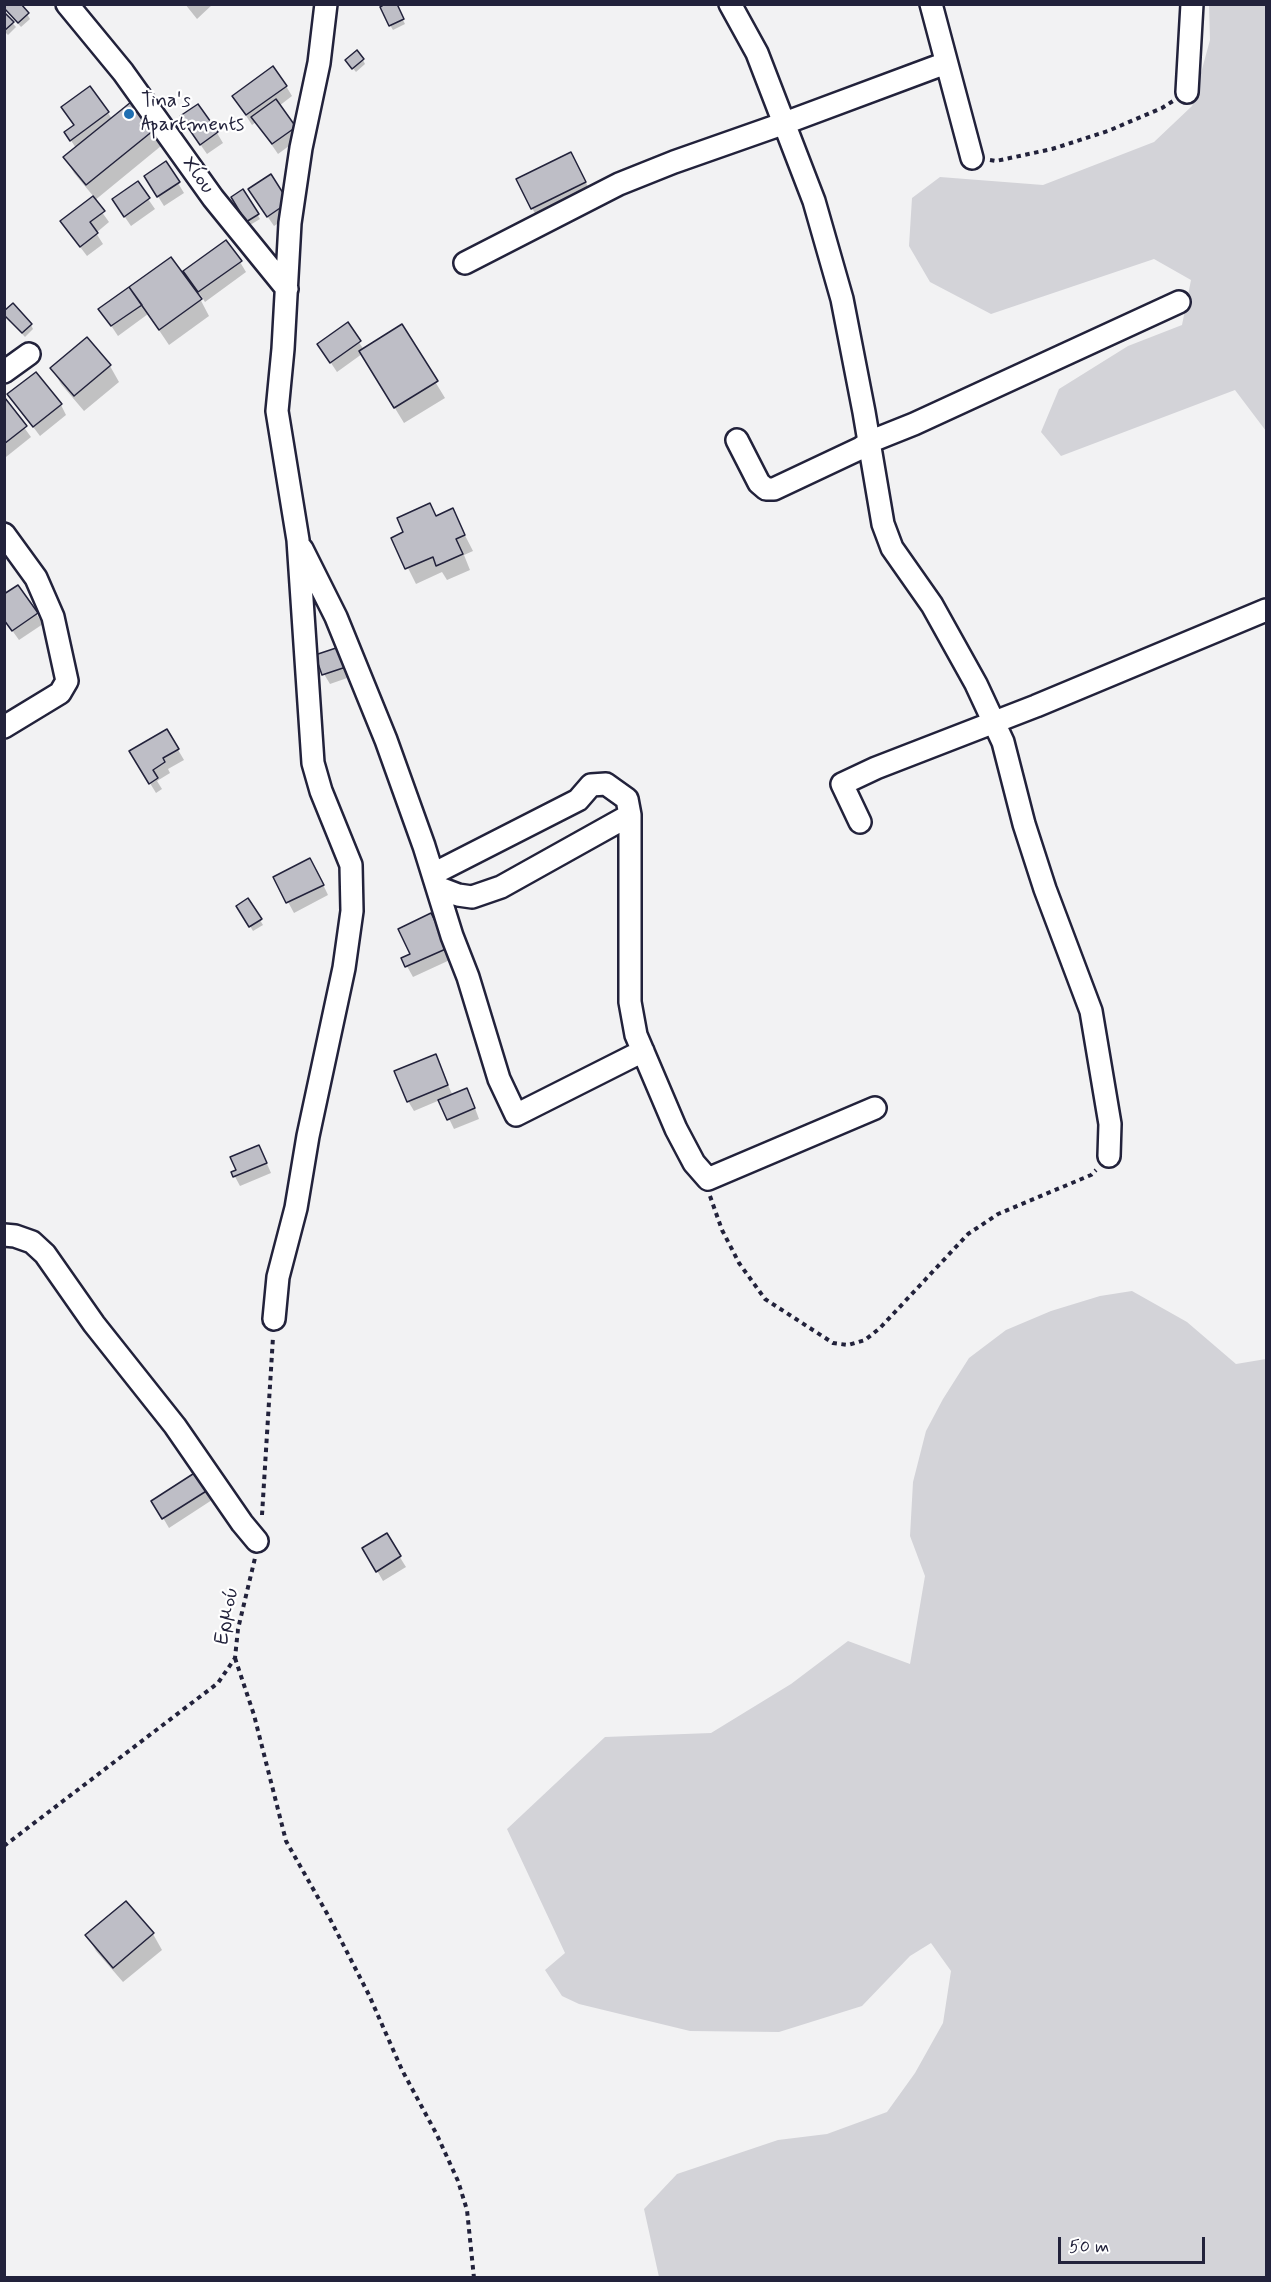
<!DOCTYPE html>
<html>
<head>
<meta charset="utf-8">
<style>
	body { margin:0 }
	#map { position:relative; width:1271px; height:2282px; overflow:hidden; background:#f2f2f3; font-family:Mynerve,sans-serif }
	canvas { display:block }
	.frame { position:absolute; inset:0; border:6px solid #22223b; pointer-events:none }
	.scale { position:absolute; left:1058px; top:2237px; width:147px; height:27px; box-sizing:border-box; border:3px solid #22223b; border-top:0; padding-left:8px; font-size:18px; line-height:21px; white-space:nowrap; color:#22223b; -webkit-text-stroke:4px #fff; paint-order:stroke }
</style>
</head>
<body>
<div id="map">
<canvas width="1271" height="2282"></canvas>
<div class="frame"></div>
<div class="scale">50 m</div>
</div>
<script>
const g = document.querySelector('canvas').getContext('2d');
g.lineJoin = 'round';
function fill(path, color) {
  g.fillStyle = color;
  g.fill(path, 'evenodd');
}
function toPath(rows) {
  const path = new Path2D();
  for (const r of rows) {
    path.moveTo(r[0], r[1]);
    for (let i = 2; i < r.length; i += 2) path.lineTo(r[i], r[i + 1]);
  }
  return path;
}
function strokePath(path, color, width, dash) {
  g.strokeStyle = color;
  g.lineWidth = width;
  g.lineCap = dash ? 'butt' : 'round';
  g.setLineDash(dash || []);
  g.stroke(path);
}
function label(font, color, halo, rows, align = 'center') {
  g.font = font + ' Mynerve,sans-serif';
  g.lineWidth = 4.5;
  g.setLineDash([]);
  g.textBaseline = 'middle';
  g.strokeStyle = halo;
  g.fillStyle = color;
  for (const [text, x, y, turn = 0] of rows) {
    g.save();
    g.translate(x, y);
    g.rotate((+turn || 0) * Math.PI / 180);
    g.textAlign = isNaN(turn) ? turn : align;
    if (halo) g.strokeText(text, 0, 0);
    g.fillText(text, 0, 0);
    g.restore();
  }
}
fill(toPath([
	[1209,5,1266,5,1266,431,1235,390,1061,456,1041,432,1059,389,1128,346,1182,325,1191,280,1154,259,991,314,930,282,909,246,912,198,940,177,1043,185,1154,142,1192,106,1210,40],
	[1132,1291,1187,1322,1236,1364,1266,1359,1266,2277,659,2277,644,2209,677,2174,778,2140,827,2134,887,2112,915,2073,943,2023,951,1971,931,1943,910,1956,862,2006,779,2032,690,2031,579,2004,562,1996,545,1970,565,1953,507,1829,605,1737,711,1733,791,1684,848,1641,910,1664,925,1576,910,1536,913,1482,926,1431,943,1399,969,1358,1006,1330,1051,1311,1100,1296]
]), '#d3d3d8');
fill(toPath([
	[185,4,213,4,197,19],
	[395,4,405,24,393,30,390,25],
	[7,11,27,14,30,19,21,27],
	[4,14,16,27,8,35,4,31],
	[363,60,365,64,356,72,350,65],
	[286,86,292,96,279,106,300,138,278,154,256,122,252,125,234,97],
	[108,113,112,119,152,131,161,146,94,201,109,222,96,233,103,244,87,256,68,231,94,197,74,173,65,157,76,148,66,133],
	[188,127,217,133,223,143,207,154],
	[571,154,594,198,541,224,532,208],
	[137,183,155,209,131,226,120,210],
	[178,183,184,193,164,206,152,187],
	[243,191,260,219,250,225,233,198],
	[282,194,288,205,288,217,274,226,256,200],
	[240,262,246,272,205,302,200,294,198,295,209,316,169,345,148,314,118,336,100,309,191,288,193,286,185,272],
	[7,318,31,325,33,329,25,337],
	[347,324,364,350,402,327,445,398,404,423,362,354,337,372,325,354],
	[110,366,119,382,84,411,61,384,52,368],
	[9,395,61,405,66,415,40,436],
	[4,400,31,437,6,457,4,455],
	[452,510,473,551,464,555,470,570,447,580,442,572,416,584,393,538],
	[18,587,43,624,19,640,4,619],
	[344,659,350,677,330,684,324,674],
	[167,731,184,760,168,769,170,773,157,781,162,789,156,793,131,752],
	[316,870,328,895,294,913,275,878],
	[248,900,263,925,253,931,238,906],
	[431,915,452,959,413,977,403,959,412,954],
	[435,1056,453,1096,472,1100,479,1119,454,1129,440,1100,414,1111,408,1101],
	[264,1157,271,1173,240,1186,233,1173],
	[207,1490,212,1500,169,1528,159,1511],
	[386,1535,406,1567,383,1581,364,1548],
	[126,1903,153,1934,162,1950,123,1982,96,1951,87,1935]
]), '#0003');
const building = toPath([
	[4,4,21,4,29,13,18,23,4,8,4,4],
	[385,4,397,4,404,19,389,26,380,7,385,4],
	[4,12,14,22,4,31,4,12],
	[357,50,364,59,352,69,345,60,357,50],
	[273,66,287,86,246,115,232,96,273,66],
	[90,86,109,112,70,141,64,132,74,125,61,107,90,86],
	[276,99,296,127,272,144,251,117,276,99],
	[131,102,154,130,86,185,63,157,131,102],
	[198,104,218,132,200,145,180,116,198,104],
	[571,152,586,182,531,209,516,179,571,152],
	[166,161,180,182,157,197,144,176,166,161],
	[271,174,283,193,283,206,267,217,248,189,271,174],
	[138,181,150,198,124,217,112,199,138,181],
	[243,189,259,214,246,222,231,197,243,189],
	[93,196,105,211,90,222,98,233,80,247,60,221,93,196],
	[226,240,242,261,198,292,183,271,226,240],
	[171,257,202,299,159,330,129,287,171,257],
	[129,287,142,305,111,326,98,309,129,287],
	[13,303,32,324,22,333,4,315,4,311,13,303],
	[348,322,361,341,330,363,317,344,348,322],
	[402,324,438,381,394,408,359,351,402,324],
	[87,337,111,365,74,396,50,368,87,337],
	[36,372,62,404,33,427,7,394,36,372],
	[5,398,27,426,4,444,4,398,5,398],
	[430,503,436,516,453,508,465,535,456,539,463,554,436,566,433,557,405,569,391,538,403,532,397,518,430,503],
	[18,585,38,613,12,631,4,620,4,594,18,585],
	[339,647,346,667,322,675,315,655,339,647],
	[167,729,179,749,163,758,165,762,153,770,158,778,149,784,129,751,167,729],
	[310,858,324,885,286,903,273,877,310,858],
	[248,898,262,919,249,927,236,906,248,898],
	[431,913,448,948,405,967,401,958,410,954,398,929,431,913],
	[436,1054,448,1085,407,1102,394,1071,436,1054],
	[467,1088,475,1108,447,1120,438,1100,467,1088],
	[259,1145,267,1163,233,1177,231,1172,236,1170,230,1157,259,1145],
	[196,1472,208,1490,162,1519,151,1501,196,1472],
	[387,1533,401,1556,376,1572,362,1548,387,1533],
	[126,1901,154,1933,113,1968,85,1935,126,1901]
]);
fill(building, '#bebec6');
strokePath(building, '#22223b', 1.5);
const minor = toPath([
	[67,4,123,72,213,198,287,289],
	[730,4,757,53,814,201,842,299,864,412,883,524,892,548,932,605,976,684,1003,742,1024,824,1045,889,1091,1011,1110,1124,1109,1156],
	[931,4,972,158],
	[1187,92,1192,4],
	[465,263,619,184,674,162,785,123,946,63],
	[4,372,29,354],
	[737,440,759,483,766,489,774,489,861,448,869,442,914,424,1179,302],
	[4,534,36,578,53,617,67,681,60,693,4,727],
	[302,549,336,617,386,740,424,846,452,936,468,977,499,1079,516,1115,643,1051],
	[860,822,842,784,876,768,1036,706,1266,610],
	[433,874,578,800,591,785,606,784,627,799,630,815],
	[437,887,458,895,472,897,501,887,630,815,630,1002,636,1035,676,1129,694,1163,708,1179,875,1108],
	[4,1235,15,1236,32,1242,45,1254,94,1324,175,1426,242,1523,257,1541],
	[274,1319,278,1277,296,1208,308,1136,344,968,352,911,351,865,321,791,313,763,298,540,277,411,283,349,290,223,301,148,319,63,326,4]
]);
strokePath(minor, '#22223b', 26);
strokePath(toPath([
	[990,160,996,161,1052,149,1108,131,1162,108,1173,101],
	[710,1196,722,1230,739,1263,765,1299,833,1343,848,1345,865,1340,880,1328,968,1234,998,1214,1091,1175,1096,1170],
	[262,1515,273,1337],
	[235,1658,254,1715,286,1841,329,1917,369,1995,402,2070,437,2135,458,2181,467,2210,474,2278],
	[4,1846,218,1683,235,1658,238,1629,255,1558]
]), '#22223b', 4, [4.5, 4.5]);
strokePath(minor, '#fff', 21);
for (const [x, y, r, color] of [
	[129,114,6,"#1f6fb2"]
]) {
  const dot = new Path2D();
  dot.arc(x, y, r, 0, 2 * Math.PI);
  g.fillStyle = color;
  g.fill(dot);
  strokePath(dot, '#fff', 2);
}
label('21px', '#22223b', '#fff', [
	["Tina's",141,102],
	["Apartments",141,126]
], 'left');
label('21px', '#22223b', '#fff', [
	["Χίου",197,176,54],
	["Ερμού",228,1616,-79]
]);
</script>
</body>
</html>
